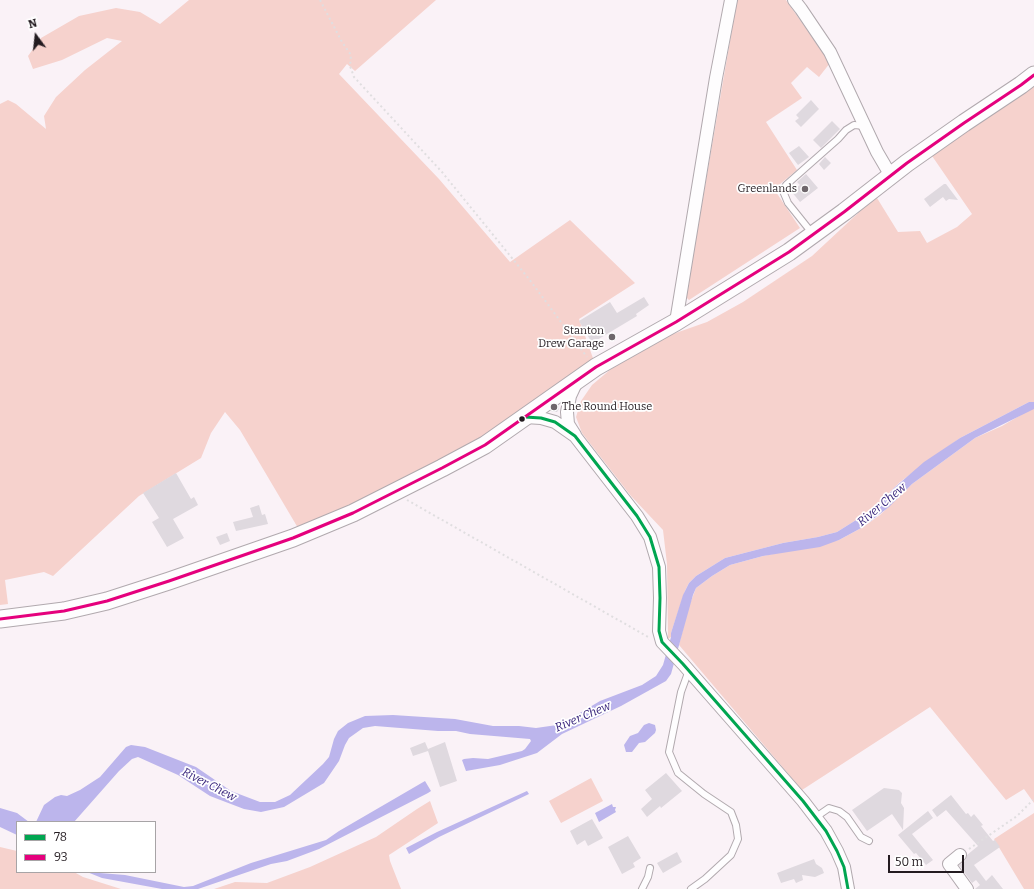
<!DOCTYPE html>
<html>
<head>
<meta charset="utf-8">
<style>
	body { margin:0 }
	#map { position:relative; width:1034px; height:889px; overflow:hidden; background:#faf2f7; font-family:Bitter,serif }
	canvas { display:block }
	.legend { position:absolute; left:16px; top:821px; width:140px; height:52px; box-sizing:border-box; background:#fff; border:1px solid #a7a4a6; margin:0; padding:5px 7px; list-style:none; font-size:12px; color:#231b20 }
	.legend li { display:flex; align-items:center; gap:8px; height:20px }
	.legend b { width:20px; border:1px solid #a7a4a6 }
	.north { position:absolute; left:16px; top:16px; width:40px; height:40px; -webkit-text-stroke:3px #fff; paint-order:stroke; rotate:345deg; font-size:11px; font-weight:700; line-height:16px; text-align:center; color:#231b20 }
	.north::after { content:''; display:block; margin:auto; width:14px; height:18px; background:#231b20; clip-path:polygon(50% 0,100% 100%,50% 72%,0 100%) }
	.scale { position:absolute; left:888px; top:855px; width:76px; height:18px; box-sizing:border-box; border:2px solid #231b20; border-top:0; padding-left:5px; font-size:12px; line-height:14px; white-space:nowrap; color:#231b20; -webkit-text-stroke:3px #fff; paint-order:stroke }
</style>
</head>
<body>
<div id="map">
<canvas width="1034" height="889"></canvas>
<ul class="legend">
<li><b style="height:5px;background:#00a651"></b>78</li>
<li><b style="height:5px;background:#e5007d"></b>93</li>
</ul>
<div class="north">N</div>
<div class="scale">50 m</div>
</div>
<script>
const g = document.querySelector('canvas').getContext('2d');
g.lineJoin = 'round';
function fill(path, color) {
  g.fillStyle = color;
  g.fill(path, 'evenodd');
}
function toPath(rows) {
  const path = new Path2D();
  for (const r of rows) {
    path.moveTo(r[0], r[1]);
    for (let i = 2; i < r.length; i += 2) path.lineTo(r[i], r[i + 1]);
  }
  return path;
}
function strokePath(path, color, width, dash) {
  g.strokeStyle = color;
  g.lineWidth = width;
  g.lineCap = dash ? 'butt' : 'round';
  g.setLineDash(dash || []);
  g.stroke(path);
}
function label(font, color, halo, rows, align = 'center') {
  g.font = font + ' Bitter,serif';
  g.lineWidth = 3.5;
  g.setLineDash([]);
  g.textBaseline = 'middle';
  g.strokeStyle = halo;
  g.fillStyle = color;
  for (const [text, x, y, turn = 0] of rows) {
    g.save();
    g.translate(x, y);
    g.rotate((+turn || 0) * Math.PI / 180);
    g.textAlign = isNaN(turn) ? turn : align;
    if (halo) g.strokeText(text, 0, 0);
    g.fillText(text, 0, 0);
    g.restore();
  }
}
fill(toPath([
	[189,0,436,0,355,71,347,64,339,74,439,179,510,262,570,220,635,283,579,319,594,361,448,461,334,514,298,528,240,430,225,412,211,433,201,458,139,496,53,576,44,572,5,580,8,604,0,605,0,104,8,100,16,104,46,129,44,116,56,97,85,70,122,41,107,38,62,60,33,69,28,56,41,38,79,16,116,8,140,12,160,24],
	[737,0,786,0,830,63,819,77,807,67,791,83,802,98,766,122,797,170,774,189,800,228,689,300,686,297],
	[1034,81,1034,402,1029,402,960,438,900,482,872,510,837,532,818,537,783,543,725,558,696,576,689,583,685,591,671,633,671,637,668,639,667,564,663,530,631,496,582,433,576,417,581,401,592,385,611,369,653,341,707,322,743,302,812,256,870,202,877,198,898,232,920,231,927,243,957,227,972,214,930,153],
	[1031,409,1034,409,1034,803,1024,789,1006,800,930,707,802,790,679,645,688,609,696,588,712,576,730,565,763,556,839,540,852,533,863,527,880,515,912,484,975,438,1002,426],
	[591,778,603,801,561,823,549,801],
	[430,801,438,823,389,855,390,861,401,889,214,889,235,882,267,883,310,867,376,837,417,809],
	[1034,813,1034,889,1024,889,994,839],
	[0,847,17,851,17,872,74,872,83,877,121,889,0,889]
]), '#f6d2cd');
fill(toPath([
	[1029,402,1034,402,1034,409,975,438,912,484,889,507,863,527,839,540,820,547,763,556,730,565,712,576,696,588,693,595,671,674,666,681,621,706,562,734,537,753,500,765,466,771,462,760,464,759,473,758,488,759,522,751,525,749,531,741,530,739,470,734,456,731,438,731,375,726,363,728,349,738,345,745,339,761,324,783,284,807,261,812,244,809,210,796,178,775,138,757,132,759,119,771,74,822,36,822,44,805,55,797,61,795,67,796,80,790,100,777,126,747,131,745,145,747,196,767,231,791,260,802,275,802,290,795,323,764,329,757,334,739,338,731,348,723,365,716,393,715,455,719,493,726,519,726,536,728,557,725,568,720,600,701,642,685,656,676,663,665,671,637,671,633,683,595,689,583,696,576,725,558,783,543,818,537,837,532,872,510,888,495,894,488,924,462,960,438],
	[649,723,655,725,656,730,655,733,645,742,639,743,632,752,626,752,624,745,630,736,638,733,644,725],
	[425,781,431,791,428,793,319,849,287,861,271,864,198,889,162,889,102,878,87,872,125,875,184,887,193,886,251,863,326,840,339,831],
	[527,791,529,794,439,837,409,854,406,848,437,832],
	[612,804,613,807,616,807,615,810,616,812,599,822,595,813],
	[0,808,17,813,29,822,17,822,17,835,0,827]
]), '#bcb5ec');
fill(toPath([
	[811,100,819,109,801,127,795,121,799,118,796,115],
	[832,121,840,129,821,148,813,140],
	[799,146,809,157,798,165,789,153],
	[825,157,831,163,824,170,819,164],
	[806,174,818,188,800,202,791,191,800,185,797,182],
	[944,184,946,184,958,200,949,199,946,201,943,197,930,207,924,199],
	[644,297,649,305,636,314,637,316,592,343,579,321,610,302,617,313],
	[559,405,559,409,557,412,554,412,551,411],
	[176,473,191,499,194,497,198,505,173,519,184,538,167,547,152,522,159,518,143,493],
	[259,505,262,515,265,514,268,524,236,531,233,522,253,517,250,508],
	[227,533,230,541,220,545,216,537],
	[425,742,428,749,445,742,457,781,440,787,428,751,413,756,410,748],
	[666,773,682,791,661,808,660,806,647,817,641,809,652,799,645,790],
	[884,788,899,790,902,793,901,803,904,808,903,830,892,814,867,831,852,810],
	[951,795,966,814,968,813,971,817,974,814,983,825,981,826,993,841,995,840,1000,847,974,865,986,881,992,875,1003,889,975,889,980,885,976,880,972,883,959,865,965,861,967,855,978,846,946,810,937,817,932,810],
	[928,811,933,818,912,834,933,860,926,865,916,853,914,854,898,835],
	[592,819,603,838,588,846,585,840,577,845,570,831],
	[628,836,641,858,633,863,635,867,622,874,608,847],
	[677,852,682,862,663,873,657,863],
	[814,859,816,864,822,868,824,873,815,877,802,875,803,880,796,883,794,879,781,883,777,873]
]), '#dfd9df');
const lane = toPath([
	[812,233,788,203,783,191,786,185,838,139,846,130,854,125,865,126],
	[689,670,681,692,669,752,678,773,704,794,731,812,736,825,738,839,731,855,705,879,691,889],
	[816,817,829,808,839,811,847,817,861,837,869,841],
	[642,889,648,877,650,868]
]);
const street = toPath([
	[794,0,801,9,830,52,877,152,891,176],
	[676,322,716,78,731,0],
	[525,417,541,418,555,422,575,436,637,516,650,537,659,567,660,598,659,631,662,642,683,664,803,801,826,831,837,851,844,867,848,889],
	[575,435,568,424,567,412,570,396,577,381],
	[960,855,949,864,967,889]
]);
const secondary = toPath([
	[0,619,64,611,107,601,169,581,293,538,353,513,442,468,485,445,596,367,676,322,789,252,844,212,907,163,964,123,1021,85,1034,75]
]);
strokePath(lane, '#b1a9ae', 8);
strokePath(street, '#b1a9ae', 14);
strokePath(secondary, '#b1a9ae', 19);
strokePath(toPath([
	[320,0,342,42,351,55,350,66,354,77,442,172,529,279,587,357],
	[407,500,650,638],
	[969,849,1017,816,1033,800]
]), '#e0dee0', 2, [2, 3]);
strokePath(lane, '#fefdfe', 6);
strokePath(street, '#fefdfe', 12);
strokePath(secondary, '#fefdfe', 17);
strokePath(toPath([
	[525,417,541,418,555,422,575,436,637,516,650,537,659,567,660,598,659,631,662,642,683,664,803,801,826,831,837,851,844,867,848,889]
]), '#00a651', 3);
strokePath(toPath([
	[0,619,64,611,107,601,169,581,293,538,353,513,442,468,485,445,596,367,676,322,789,252,844,212,907,163,964,123,1021,85,1034,75]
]), '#e5007d', 3);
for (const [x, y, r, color] of [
	[805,189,4,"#6e666b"],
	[612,337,4,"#6e666b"],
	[554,407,4,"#6e666b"],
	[522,419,3.5,"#231b20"]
]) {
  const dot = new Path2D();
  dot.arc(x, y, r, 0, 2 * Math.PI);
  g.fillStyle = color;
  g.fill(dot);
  strokePath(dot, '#fff', 1.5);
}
label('11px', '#231b20', '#fff', [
	["Greenlands",797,189],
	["Stanton",604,331],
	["Drew Garage",604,344],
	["The Round House",562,407,"left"]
], 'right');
label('italic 12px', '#37247b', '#fff', [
	["River Chew",882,505,-40],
	["River Chew",583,717,-23],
	["River Chew",209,785,27]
]);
</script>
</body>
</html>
